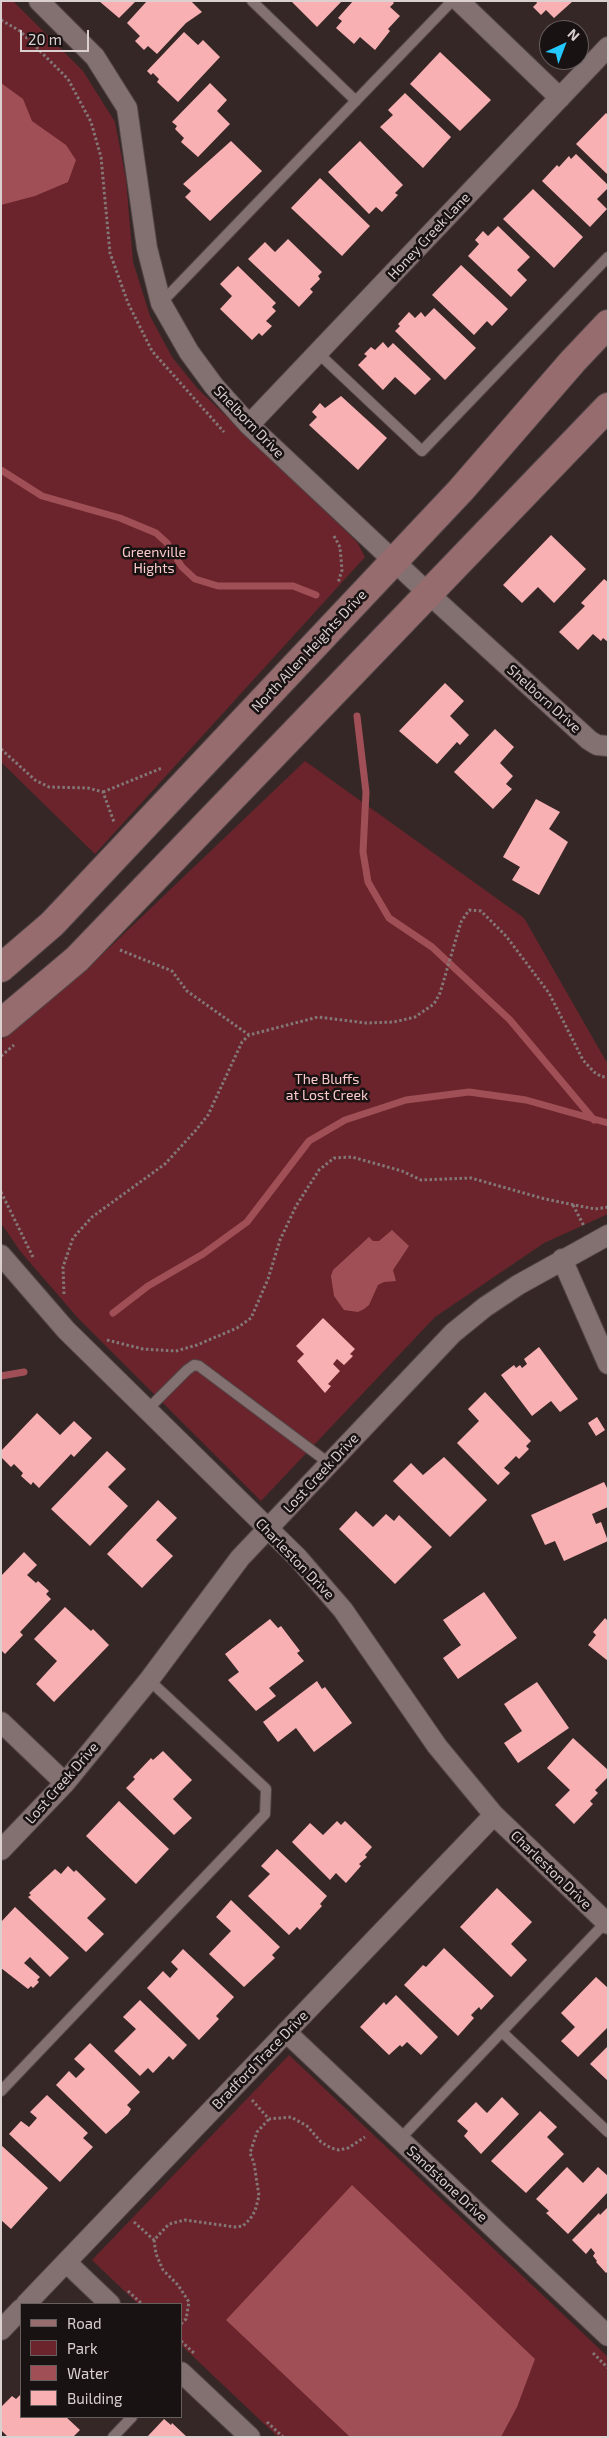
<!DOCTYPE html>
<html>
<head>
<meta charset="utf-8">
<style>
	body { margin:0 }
	#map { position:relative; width:609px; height:2438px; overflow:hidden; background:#362727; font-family:"Exo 2",sans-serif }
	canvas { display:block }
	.frame { position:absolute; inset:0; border:2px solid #dbd0d0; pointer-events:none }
	.legend { position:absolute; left:20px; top:2303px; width:162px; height:115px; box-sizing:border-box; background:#191212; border:1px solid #675e5e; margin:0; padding:6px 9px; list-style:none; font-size:15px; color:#dbd0d0 }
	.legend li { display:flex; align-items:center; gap:10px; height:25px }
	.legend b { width:25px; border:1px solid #675e5e }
	.north { position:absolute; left:539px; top:20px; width:50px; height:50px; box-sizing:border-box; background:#191212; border:1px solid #675e5e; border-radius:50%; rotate:43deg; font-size:14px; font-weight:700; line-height:20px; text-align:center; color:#dbd0d0 }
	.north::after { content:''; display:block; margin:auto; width:18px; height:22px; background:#23c9fe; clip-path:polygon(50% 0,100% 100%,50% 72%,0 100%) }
	.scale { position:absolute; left:20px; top:30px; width:69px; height:22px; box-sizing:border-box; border:2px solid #dbd0d0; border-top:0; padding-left:6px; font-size:15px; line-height:18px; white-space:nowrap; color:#dbd0d0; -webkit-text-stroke:4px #191212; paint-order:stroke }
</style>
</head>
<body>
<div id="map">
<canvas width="609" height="2438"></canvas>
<div class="frame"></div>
<ul class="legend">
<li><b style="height:6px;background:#966c6e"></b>Road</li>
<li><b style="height:14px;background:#6b242c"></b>Park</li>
<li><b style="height:14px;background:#9f4f55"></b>Water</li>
<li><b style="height:14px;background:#f9b0b3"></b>Building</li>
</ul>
<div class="north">N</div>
<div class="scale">20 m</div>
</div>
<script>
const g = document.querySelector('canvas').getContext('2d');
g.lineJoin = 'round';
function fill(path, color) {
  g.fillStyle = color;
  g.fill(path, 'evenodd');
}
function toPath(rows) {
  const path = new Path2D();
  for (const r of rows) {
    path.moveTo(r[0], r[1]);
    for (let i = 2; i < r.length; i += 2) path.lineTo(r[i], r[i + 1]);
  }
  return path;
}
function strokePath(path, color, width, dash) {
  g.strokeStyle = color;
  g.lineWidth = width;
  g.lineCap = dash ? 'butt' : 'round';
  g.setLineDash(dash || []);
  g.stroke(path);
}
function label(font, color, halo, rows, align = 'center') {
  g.font = font + ' "Exo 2",sans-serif';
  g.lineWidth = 5;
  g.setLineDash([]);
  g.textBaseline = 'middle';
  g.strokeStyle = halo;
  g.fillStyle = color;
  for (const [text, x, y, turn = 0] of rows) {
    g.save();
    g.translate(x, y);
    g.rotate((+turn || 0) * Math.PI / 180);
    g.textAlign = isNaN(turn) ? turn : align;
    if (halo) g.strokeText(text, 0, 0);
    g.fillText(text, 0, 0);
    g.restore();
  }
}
fill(toPath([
	[1,1,13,1,83,71,115,122,126,180,133,262,150,316,172,357,197,388,357,542,365,557,95,854,1,762],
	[305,761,524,918,606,1061,608,1060,608,1214,544,1243,435,1317,261,1501,78,1318,20,1251,1,1223,1,1040,87,969],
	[289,2055,608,2357,608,2437,278,2437,181,2345,181,2304,138,2304,92,2260]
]), '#6b242c');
fill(toPath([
	[1,83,23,99,32,121,66,145,76,160,68,182,35,196,1,205],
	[392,1230,409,1246,393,1270,396,1281,384,1282,378,1285,369,1305,364,1309,358,1312,344,1310,334,1296,331,1276,333,1270,369,1237,373,1241,379,1241],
	[352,2185,535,2359,517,2407,501,2437,350,2437,226,2320]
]), '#9f4f55');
strokePath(toPath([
	[1,470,42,496,120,518,156,533,167,543,182,567,195,579,218,586,293,586,316,595],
	[357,716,366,792,363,852,368,882,389,918,432,947,510,1020,594,1120],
	[113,1313,148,1286,203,1254,247,1222,309,1141,345,1120,406,1100,469,1092,526,1100,608,1123],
	[1,1376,24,1372]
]), '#9f4f55', 7);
fill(toPath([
	[99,1,136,1,119,18],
	[147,1,191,1,202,12,186,23,157,54,148,46,144,50,135,41,140,36,127,23],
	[291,1,342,1,317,27],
	[353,1,392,1,394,3,390,7,400,16,388,29,390,31,375,50,360,37,354,44,336,28,342,21,338,18],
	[536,1,573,1,554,18,546,10,541,15,533,7,537,3],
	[184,32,198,45,203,40,220,57,178,102,157,82,159,79,153,73,151,75,147,71],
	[440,52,491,100,460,131,410,84],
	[210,83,227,100,217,111,230,124,198,157,181,142,184,138,175,129,177,126,172,122],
	[405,93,451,137,423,168,380,127,393,115,388,110],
	[606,113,608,115,608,175,576,144],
	[231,141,262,171,210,221,185,197,191,191,183,184],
	[360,141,403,185,395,193,398,195,382,212,376,207,369,214,328,172],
	[576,154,608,185,608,188,597,199,607,209,590,227,542,181,557,165,559,167,569,156,571,159],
	[320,178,370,226,342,256,291,208],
	[533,189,583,237,554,268,503,219],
	[498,226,530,257,517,270,527,280,511,297,468,256,479,244,475,240,483,231,488,236],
	[288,239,322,272,318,276,320,279,310,289,313,292,299,307,248,259,265,242,275,252],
	[461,265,508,309,492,326,487,321,474,335,432,295],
	[238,266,276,303,272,307,276,311,266,321,272,326,262,336,259,333,252,340,220,309,232,296,220,284],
	[434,308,476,348,445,380,395,331,400,326,398,324,409,312,415,318,421,312,425,317],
	[383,342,388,348,393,343,431,379,415,395,395,377,383,390,358,365,367,356,364,354,371,347,375,350],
	[341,396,387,438,358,470,309,425,317,417,312,412,320,403,325,408],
	[551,535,586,569,554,603,538,587,522,603,503,585],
	[604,579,608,582,608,642,603,638,601,641,593,634,578,650,559,632,585,606,581,603],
	[445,683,464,701,450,716,469,735,460,745,457,742,437,764,399,731],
	[495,729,514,747,500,763,513,776,506,784,512,789,493,809,454,772],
	[536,799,560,812,549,829,568,842,539,895,512,880,520,867,503,857],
	[323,1318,355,1349,350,1354,353,1356,344,1365,337,1359,333,1364,340,1371,328,1384,331,1386,325,1393,297,1361,304,1354,296,1346],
	[539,1347,578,1399,560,1412,551,1401,532,1416,501,1375,514,1365,516,1368,520,1365,522,1368,527,1364,524,1359],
	[485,1392,531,1441,526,1446,529,1449,519,1459,516,1456,504,1468,510,1473,498,1485,457,1443,479,1421,468,1409],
	[37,1413,60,1435,74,1421,92,1438,74,1457,71,1454,39,1488,33,1482,31,1485,21,1476,23,1473,14,1464,11,1467,1,1457,1,1451],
	[597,1417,605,1430,596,1436,588,1423],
	[107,1451,126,1469,108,1487,128,1506,90,1546,51,1509],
	[444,1457,487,1500,450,1537,393,1481,411,1463,423,1475],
	[604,1482,608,1490,608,1507,592,1514,596,1524,601,1522,608,1541,564,1561,555,1541,545,1545,531,1515],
	[158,1500,177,1518,156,1540,173,1556,142,1588,107,1554],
	[356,1511,373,1527,386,1514,394,1521,399,1515,432,1547,395,1584,339,1529],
	[24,1552,37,1565,27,1575,36,1583,38,1581,49,1591,46,1594,51,1599,20,1632,23,1635,5,1654,1,1650,1,1576],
	[484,1592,517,1638,458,1679,443,1658,461,1645,443,1620],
	[65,1607,91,1631,93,1629,109,1645,54,1702,36,1684,57,1661,34,1639],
	[605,1618,608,1621,608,1661,588,1645,596,1635,593,1632],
	[270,1619,278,1628,281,1626,300,1651,297,1653,304,1661,269,1688,276,1696,256,1711,228,1680,239,1672,225,1654],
	[317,1681,322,1689,325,1687,352,1723,314,1752,296,1728,278,1742,263,1722],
	[537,1682,569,1728,518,1763,504,1743,522,1731,504,1704],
	[573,1738,608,1770,608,1777,595,1790,598,1793,590,1801,593,1804,574,1824,555,1805,570,1790,547,1768],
	[163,1751,192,1780,173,1799,192,1818,174,1835,126,1788,135,1779,133,1777,151,1758,153,1760],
	[119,1801,169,1849,136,1884,86,1836],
	[337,1821,341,1825,345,1821,372,1847,365,1855,367,1857,359,1864,361,1866,346,1883,336,1873,330,1880,292,1842,310,1823,323,1835],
	[277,1849,327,1896,320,1904,322,1906,300,1930,297,1927,289,1935,248,1896,270,1874,261,1866],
	[68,1866,74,1872,76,1870,106,1899,87,1918,104,1934,86,1952,28,1897,31,1895,29,1893,55,1869,61,1874],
	[497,1888,532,1922,511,1944,527,1960,511,1977,460,1927],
	[231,1900,280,1947,272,1955,275,1958,244,1987,209,1954,231,1931,216,1917],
	[15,1907,69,1958,50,1977,30,1957,24,1963,40,1977,37,1980,39,1982,33,1988,31,1986,28,1989,1,1968,1,1922],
	[444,1948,494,1996,481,2010,479,2007,471,2015,474,2018,458,2036,404,1985,423,1965,426,1967],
	[183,1949,234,1997,216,2016,219,2019,199,2040,147,1988,163,1971,170,1978,178,1969,171,1962],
	[596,1977,608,1988,608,2027,578,2057,561,2041,575,2027,561,2013],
	[396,1995,438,2037,421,2055,407,2042,402,2047,400,2045,389,2055,360,2027,384,2002,386,2005],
	[140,2000,187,2045,173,2060,169,2056,153,2073,148,2068,140,2076,114,2051,136,2029,123,2017],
	[90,2043,140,2092,127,2105,131,2109,128,2114,106,2134,56,2085,69,2071,76,2078,85,2069,74,2059],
	[608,2046,608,2081,590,2064],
	[47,2095,88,2133,83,2138,93,2147,60,2182,9,2134,21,2121,29,2127,37,2118,30,2112],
	[502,2097,519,2114,481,2154,464,2136,468,2131,457,2121,476,2102,487,2113],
	[540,2111,557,2127,547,2137,564,2154,526,2193,491,2161],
	[1,2145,48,2188,11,2229,1,2220],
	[567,2167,583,2183,598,2167,608,2176,608,2192,568,2234,546,2213,549,2211,536,2199],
	[608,2207,608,2271,606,2273,596,2262,597,2261,593,2256,595,2253,591,2248,586,2254,572,2240,599,2213,600,2215],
	[21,2394,21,2417,66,2417,80,2430,73,2437,8,2437,1,2430,1,2407,12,2396,16,2399],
	[164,2419,171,2425,172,2423,187,2437,147,2437]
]), '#f9b0b3');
const lane = toPath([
	[252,1,356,101],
	[161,303,452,1],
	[318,353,422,451,608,257],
	[147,1410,187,1370,194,1365,199,1366,330,1464],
	[502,2032,608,2132],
	[1,2091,265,1814,266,1789,149,1680],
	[400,2139,606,1922],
	[113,2437,132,2417]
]);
const street = toPath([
	[39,1,95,57,127,108,147,248,161,303,189,352,214,386,249,425,429,594,589,740,597,745,608,746],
	[459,1,560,98],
	[249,425,608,47],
	[1,1255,66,1330,298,1558,343,1610,437,1746,494,1815,608,1924],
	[562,1259,608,1364],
	[1,1722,65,1783],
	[1,1850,65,1783,149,1680,240,1558,453,1333,485,1307,518,1285,608,1235],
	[286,2032,608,2336],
	[66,2262,110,2304],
	[26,2304,494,1815],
	[1,2330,21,2309],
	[181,2372,250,2437]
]);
const secondary = toPath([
	[1,968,52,924,461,490,573,361,608,324],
	[1,1023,77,959,608,407]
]);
strokePath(lane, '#524546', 12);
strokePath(street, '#524546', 22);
strokePath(secondary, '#524546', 30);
strokePath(toPath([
	[1,20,20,31,68,79,91,122,101,157,110,253,128,303,152,351,224,432],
	[334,536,340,547,342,570,338,583],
	[1,749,35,780,49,787,88,788,103,792,114,822],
	[103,792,162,768],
	[120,950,172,971,187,991,249,1035],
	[1,1056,14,1045],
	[1,1192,33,1257],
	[573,1205,584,1226],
	[64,1294,63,1267,73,1238,92,1217,165,1164,196,1130,208,1115,242,1042,249,1035,318,1017,366,1023,394,1022,415,1017,434,1004,440,993,461,922,469,910,481,911,506,936,549,993,583,1060,594,1072,602,1077,608,1076],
	[107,1340,143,1349,176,1351,197,1345,237,1328,251,1318,268,1279,280,1240,296,1206,319,1170,334,1158,352,1157,402,1171,421,1180,471,1178,545,1199,595,1209,608,1207],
	[252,2100,269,2119,291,2117,307,2126,321,2142,331,2148,339,2150,348,2148,365,2137],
	[134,2222,154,2240],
	[128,2291,142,2304],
	[181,2324,186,2319,189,2302,178,2285,163,2270,156,2254,154,2240,169,2224,185,2220,235,2227,243,2226,250,2219,255,2211,259,2196,254,2163,250,2153,257,2132,269,2119],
	[181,2341,195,2354],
	[593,2353,608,2368],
	[267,2422,283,2437]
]), '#847777', 3, [2.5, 2.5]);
strokePath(lane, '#837070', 10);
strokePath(street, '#837070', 20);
strokePath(secondary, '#966c6e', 28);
label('14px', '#dbd0d0', '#191212', [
	["Honey Creek Lane",429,236,-47],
	["Shelborn Drive",249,422,46],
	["North Allen Heights Drive",309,651,-47],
	["Shelborn Drive",544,699,42],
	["Lost Creek Drive",321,1473,-47],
	["Charleston Drive",295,1559,46],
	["Lost Creek Drive",62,1783,-49],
	["Charleston Drive",551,1870,44],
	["Bradford Trace Drive",260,2060,-46],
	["Sandstone Drive",447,2184,43]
]);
label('14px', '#facacb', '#191212', [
	["Greenville",154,552],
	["Hights",154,568],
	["The Bluffs",327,1079],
	["at Lost Creek",327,1095]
]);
</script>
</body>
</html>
